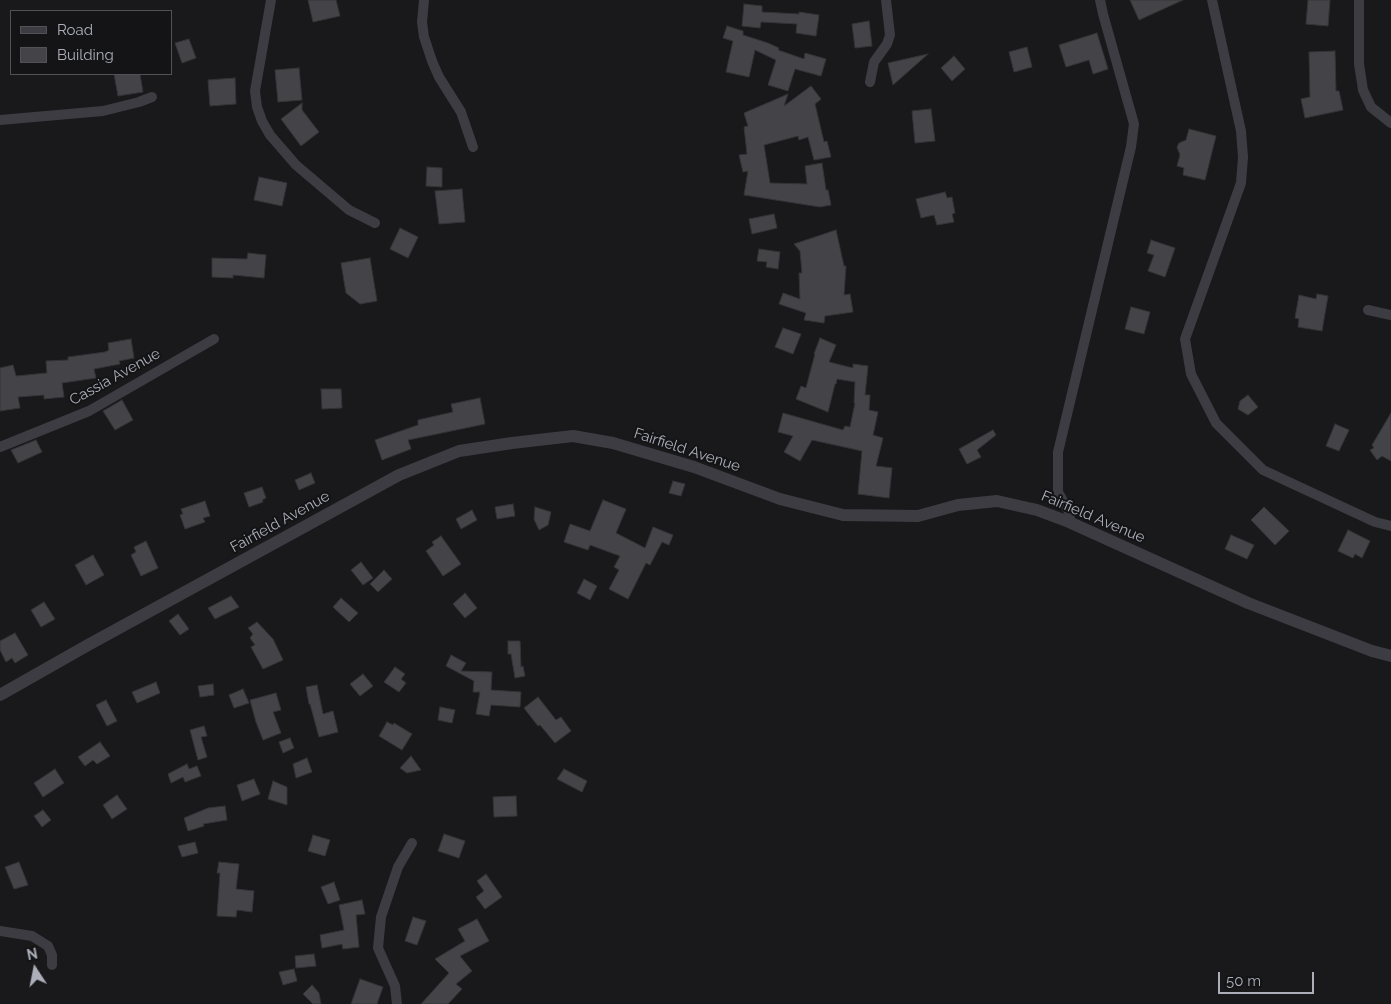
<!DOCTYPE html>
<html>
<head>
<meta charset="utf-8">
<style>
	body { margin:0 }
	#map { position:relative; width:1391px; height:1004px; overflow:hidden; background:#19191b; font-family:Raleway,sans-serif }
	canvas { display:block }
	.legend { position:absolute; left:10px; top:10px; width:162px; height:65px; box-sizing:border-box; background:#141416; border:1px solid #515258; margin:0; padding:6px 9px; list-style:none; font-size:15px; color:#acafba }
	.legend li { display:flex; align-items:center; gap:10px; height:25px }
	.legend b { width:25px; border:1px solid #515258 }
	.north { position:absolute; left:10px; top:944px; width:50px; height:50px; -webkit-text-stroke:4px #141416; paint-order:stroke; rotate:349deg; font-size:14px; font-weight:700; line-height:20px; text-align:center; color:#acafba }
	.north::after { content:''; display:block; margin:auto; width:18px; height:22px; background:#acafba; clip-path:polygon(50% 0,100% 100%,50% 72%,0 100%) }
	.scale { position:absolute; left:1218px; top:972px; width:96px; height:22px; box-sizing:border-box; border:2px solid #acafba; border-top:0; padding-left:6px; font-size:15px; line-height:18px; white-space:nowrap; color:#acafba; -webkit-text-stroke:4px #141416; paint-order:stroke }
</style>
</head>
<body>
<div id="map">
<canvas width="1391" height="1004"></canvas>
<ul class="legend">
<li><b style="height:6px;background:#3c3c42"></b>Road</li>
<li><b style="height:14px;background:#444448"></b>Building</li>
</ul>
<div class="north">N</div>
<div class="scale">50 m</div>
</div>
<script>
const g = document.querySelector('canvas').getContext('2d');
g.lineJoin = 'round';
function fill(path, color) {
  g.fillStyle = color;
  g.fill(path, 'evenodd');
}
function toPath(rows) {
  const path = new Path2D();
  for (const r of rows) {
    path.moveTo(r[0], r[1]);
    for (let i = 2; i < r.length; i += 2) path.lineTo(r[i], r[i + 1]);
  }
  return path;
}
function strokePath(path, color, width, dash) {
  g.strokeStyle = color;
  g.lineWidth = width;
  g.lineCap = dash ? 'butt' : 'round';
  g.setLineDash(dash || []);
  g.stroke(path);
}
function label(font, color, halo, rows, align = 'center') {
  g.font = font + ' Raleway,sans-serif';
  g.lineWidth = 4;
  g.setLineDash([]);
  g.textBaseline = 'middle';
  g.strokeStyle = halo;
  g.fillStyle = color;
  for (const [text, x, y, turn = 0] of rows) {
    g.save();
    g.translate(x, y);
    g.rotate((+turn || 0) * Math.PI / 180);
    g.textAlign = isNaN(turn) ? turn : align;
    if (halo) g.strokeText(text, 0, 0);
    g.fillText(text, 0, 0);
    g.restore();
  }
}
const building = toPath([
	[308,0,336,0,340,16,313,22,308,0],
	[1130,0,1183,0,1139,20,1130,0],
	[1308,0,1330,0,1328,26,1306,24,1308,0],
	[744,4,762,6,762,12,799,14,799,12,819,15,816,36,796,33,797,24,761,22,760,28,742,26,744,4],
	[869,21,872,46,855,48,852,24,869,21],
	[727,26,743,31,743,35,768,43,779,48,778,50,804,59,805,53,826,59,821,76,795,69,788,91,768,85,776,60,755,50,749,77,726,72,733,41,723,38,727,26],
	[1097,33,1108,69,1093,74,1089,60,1066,67,1059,45,1097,33],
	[189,39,196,58,182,63,175,43,189,39],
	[1027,47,1032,67,1014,72,1009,52,1027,47],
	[1335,51,1336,91,1339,91,1343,110,1305,118,1301,99,1310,97,1309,52,1335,51],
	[928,54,893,85,888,63,928,54],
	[954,56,965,69,952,81,941,68,954,56],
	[299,68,302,100,278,102,275,70,299,68],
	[114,74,140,74,143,92,118,96,114,74],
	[235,78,236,104,210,106,208,80,235,78],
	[811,86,821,99,815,104,824,142,827,141,831,157,814,160,808,137,799,140,798,136,764,145,770,183,807,184,805,166,822,163,826,190,828,190,831,205,820,207,744,195,748,171,743,172,739,155,747,154,744,127,748,126,744,113,788,94,784,106,811,86],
	[302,103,302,110,319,132,301,146,281,119,302,103],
	[931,109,935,141,915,143,912,111,931,109],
	[1189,129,1216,136,1205,180,1183,175,1184,168,1177,166,1180,155,1177,147,1179,143,1186,140,1189,129],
	[427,167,442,168,442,187,426,186,427,167],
	[259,177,287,183,282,206,254,200,259,177],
	[462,189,465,222,439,224,435,191,462,189],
	[945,192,947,198,952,197,955,213,952,214,954,222,937,225,934,215,921,218,916,199,945,192],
	[774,214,777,228,752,234,749,219,774,214],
	[400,228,418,237,408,258,390,249,400,228],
	[836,230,844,266,846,266,844,295,850,294,853,312,825,316,824,323,804,320,806,313,779,304,783,293,800,299,799,273,802,273,800,251,794,244,836,230],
	[1151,240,1175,248,1165,277,1148,271,1154,255,1147,253,1151,240],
	[759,249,780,252,778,269,766,267,767,262,757,261,759,249],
	[248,253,266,255,264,278,233,275,233,278,212,277,212,258,247,259,248,253],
	[370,258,377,301,360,304,346,293,341,263,370,258],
	[1317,294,1328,296,1322,331,1298,327,1299,319,1295,318,1299,295,1316,299,1317,294],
	[1131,307,1150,312,1144,334,1125,329,1131,307],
	[783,328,801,334,793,354,775,347,783,328],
	[820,338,836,345,829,362,853,368,853,364,868,366,865,395,870,395,869,410,878,412,873,435,883,438,876,466,892,468,889,498,858,494,862,451,812,440,800,461,784,452,793,436,778,432,783,413,843,430,845,426,850,427,855,403,854,403,855,382,837,379,836,384,835,384,828,412,796,399,801,386,806,388,815,354,814,354,820,338],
	[131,339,134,358,119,361,120,364,94,369,96,378,62,383,64,397,44,399,44,395,18,397,20,408,0,411,0,368,13,365,16,376,47,373,46,361,68,360,68,357,105,352,109,350,108,343,131,339],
	[321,389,341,389,342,408,322,409,321,389],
	[1248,395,1258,407,1248,415,1238,409,1240,401,1248,395],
	[480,398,485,424,408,440,411,449,382,460,375,440,418,425,418,420,453,412,451,404,480,398],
	[122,400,133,420,115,430,103,411,122,400],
	[1391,413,1391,461,1382,456,1377,460,1370,450,1374,448,1372,445,1391,413],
	[1335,424,1349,430,1339,451,1326,446,1335,424],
	[993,430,996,435,977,450,981,457,967,464,959,449,993,430],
	[36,440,42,452,18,463,11,450,36,440],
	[311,473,315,483,299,490,295,480,311,473],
	[673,481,685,484,681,496,669,493,673,481],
	[262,487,266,498,262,500,263,502,249,507,244,493,262,487],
	[603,500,626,509,616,533,645,548,653,527,673,535,669,545,662,542,650,565,646,563,628,599,609,589,619,570,614,567,620,556,590,545,588,550,564,542,570,524,590,531,603,500],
	[205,501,210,516,203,518,205,522,185,529,180,515,183,514,181,509,205,501],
	[513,504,515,516,497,519,495,507,513,504],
	[535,507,551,512,548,525,539,530,534,519,535,507],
	[1264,507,1289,531,1275,545,1251,520,1264,507],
	[472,510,477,520,461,529,456,519,472,510],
	[1348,530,1370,541,1362,558,1355,554,1353,558,1338,551,1348,530],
	[1231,535,1254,545,1247,559,1225,549,1231,535],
	[441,536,461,564,443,576,426,551,434,545,432,542,441,536],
	[146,541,158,568,141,576,131,555,136,552,134,547,146,541],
	[93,555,104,575,86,585,75,565,93,555],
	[361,562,373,578,363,585,351,570,361,562],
	[384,570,392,579,378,592,370,584,384,570],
	[584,579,597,586,590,600,577,593,584,579],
	[465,593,477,608,465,618,453,604,465,593],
	[231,596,239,607,215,619,208,608,231,596],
	[341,598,358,613,349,622,333,607,341,598],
	[44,602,55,619,41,627,31,610,44,602],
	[178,614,189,629,180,635,169,621,178,614],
	[257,622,273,639,283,660,263,669,251,647,255,645,250,638,253,634,248,628,257,622],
	[15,633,28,655,15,663,12,658,6,662,0,650,0,641,15,633],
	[508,641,520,641,521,667,523,666,525,676,515,678,511,654,508,654,508,641],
	[451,655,466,663,461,671,492,672,491,690,521,692,520,707,491,705,489,716,476,714,480,692,473,692,474,681,446,666,451,655],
	[395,667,405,674,401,679,406,683,399,692,384,682,395,667],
	[363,674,373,686,360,696,350,684,363,674],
	[156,682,160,693,137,703,132,692,156,682],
	[213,684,214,695,200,697,198,686,213,684],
	[317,685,323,714,333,711,338,732,319,737,310,704,309,704,306,687,317,685],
	[243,689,249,703,234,708,229,695,243,689],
	[276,693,281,710,273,712,281,733,263,740,256,722,250,700,276,693],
	[538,697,556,720,561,717,571,731,555,743,540,725,538,726,524,708,538,697],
	[106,700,117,721,107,726,96,705,106,700],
	[440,707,455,710,452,723,438,720,440,707],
	[387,722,393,725,394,723,412,734,402,750,379,736,387,722],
	[204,726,207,736,201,737,207,757,198,760,190,730,204,726],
	[290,738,294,748,283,753,279,742,290,738],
	[100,742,110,756,97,764,93,760,85,766,78,757,100,742],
	[411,756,421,770,407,773,400,768,411,756],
	[307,758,312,772,296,778,293,764,307,758],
	[187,764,189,769,197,766,201,776,185,782,183,777,171,783,168,774,187,764],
	[55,769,64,783,43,797,34,783,55,769],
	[564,769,587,781,582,792,557,779,564,769],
	[254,779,260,794,242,801,237,785,254,779],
	[273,781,287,787,287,805,268,799,273,781],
	[117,795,127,809,112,819,103,805,117,795],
	[516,796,517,816,494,817,493,797,516,796],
	[225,806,227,820,203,824,204,826,188,831,184,818,208,808,225,806],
	[43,810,51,820,42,827,34,816,43,810],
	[444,834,465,841,459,858,438,851,444,834],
	[313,835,330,840,325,856,308,851,313,835],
	[195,842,198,853,182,857,178,846,195,842],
	[19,862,28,885,14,889,5,867,19,862],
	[219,862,239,864,236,889,254,891,252,912,237,910,236,917,217,916,220,873,217,873,219,862],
	[486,874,502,897,485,909,476,897,484,891,477,881,486,874],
	[334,882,340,900,328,904,321,887,334,882],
	[362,900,365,914,356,915,359,947,343,949,342,944,322,948,320,935,344,930,339,905,362,900],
	[413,917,426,921,417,945,405,941,413,917],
	[477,919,489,941,460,956,472,971,456,984,462,989,448,1004,421,1004,449,973,435,959,465,941,458,929,477,919],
	[314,954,316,966,296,968,295,956,314,954],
	[294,969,297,981,283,985,279,972,294,969],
	[360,979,383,987,377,1004,351,1004,360,979],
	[312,985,319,993,321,1004,313,1004,303,994,312,985]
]);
fill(building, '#444448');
strokePath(building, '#343337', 1);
strokePath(toPath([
	[271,0,255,91,257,107,262,121,270,135,296,165,349,210,375,223],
	[424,0,422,22,424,37,432,61,439,77,461,112,473,147],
	[1212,0,1241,131,1243,157,1241,183,1185,339,1191,374,1216,423,1263,470,1375,522,1391,526],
	[1359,0,1359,64,1363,90,1371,107,1391,123],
	[870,82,874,62,887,44,890,35,886,0],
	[0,120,103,111,139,102,152,97],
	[1368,310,1391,315],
	[0,447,89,411,214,339],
	[1069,522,1070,514,1058,492,1058,452,1131,147,1134,124,1103,14,1100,0],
	[0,931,32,936,48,946,52,955,52,965],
	[397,1004,395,986,378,948,381,917,398,867,412,843]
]), '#3c3c42', 10);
strokePath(toPath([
	[0,695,88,645,399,475,459,451,512,443,573,436,613,443,694,467,780,499,843,515,918,516,958,505,997,501,1037,510,1069,522,1248,603,1372,651,1391,656]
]), '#3c3c42', 12);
label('15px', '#acafba', '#141416', [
	["Cassia Avenue",115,377,-29],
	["Fairfield Avenue",687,450,18],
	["Fairfield Avenue",1093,517,23],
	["Fairfield Avenue",280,522,-29]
]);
</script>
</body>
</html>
